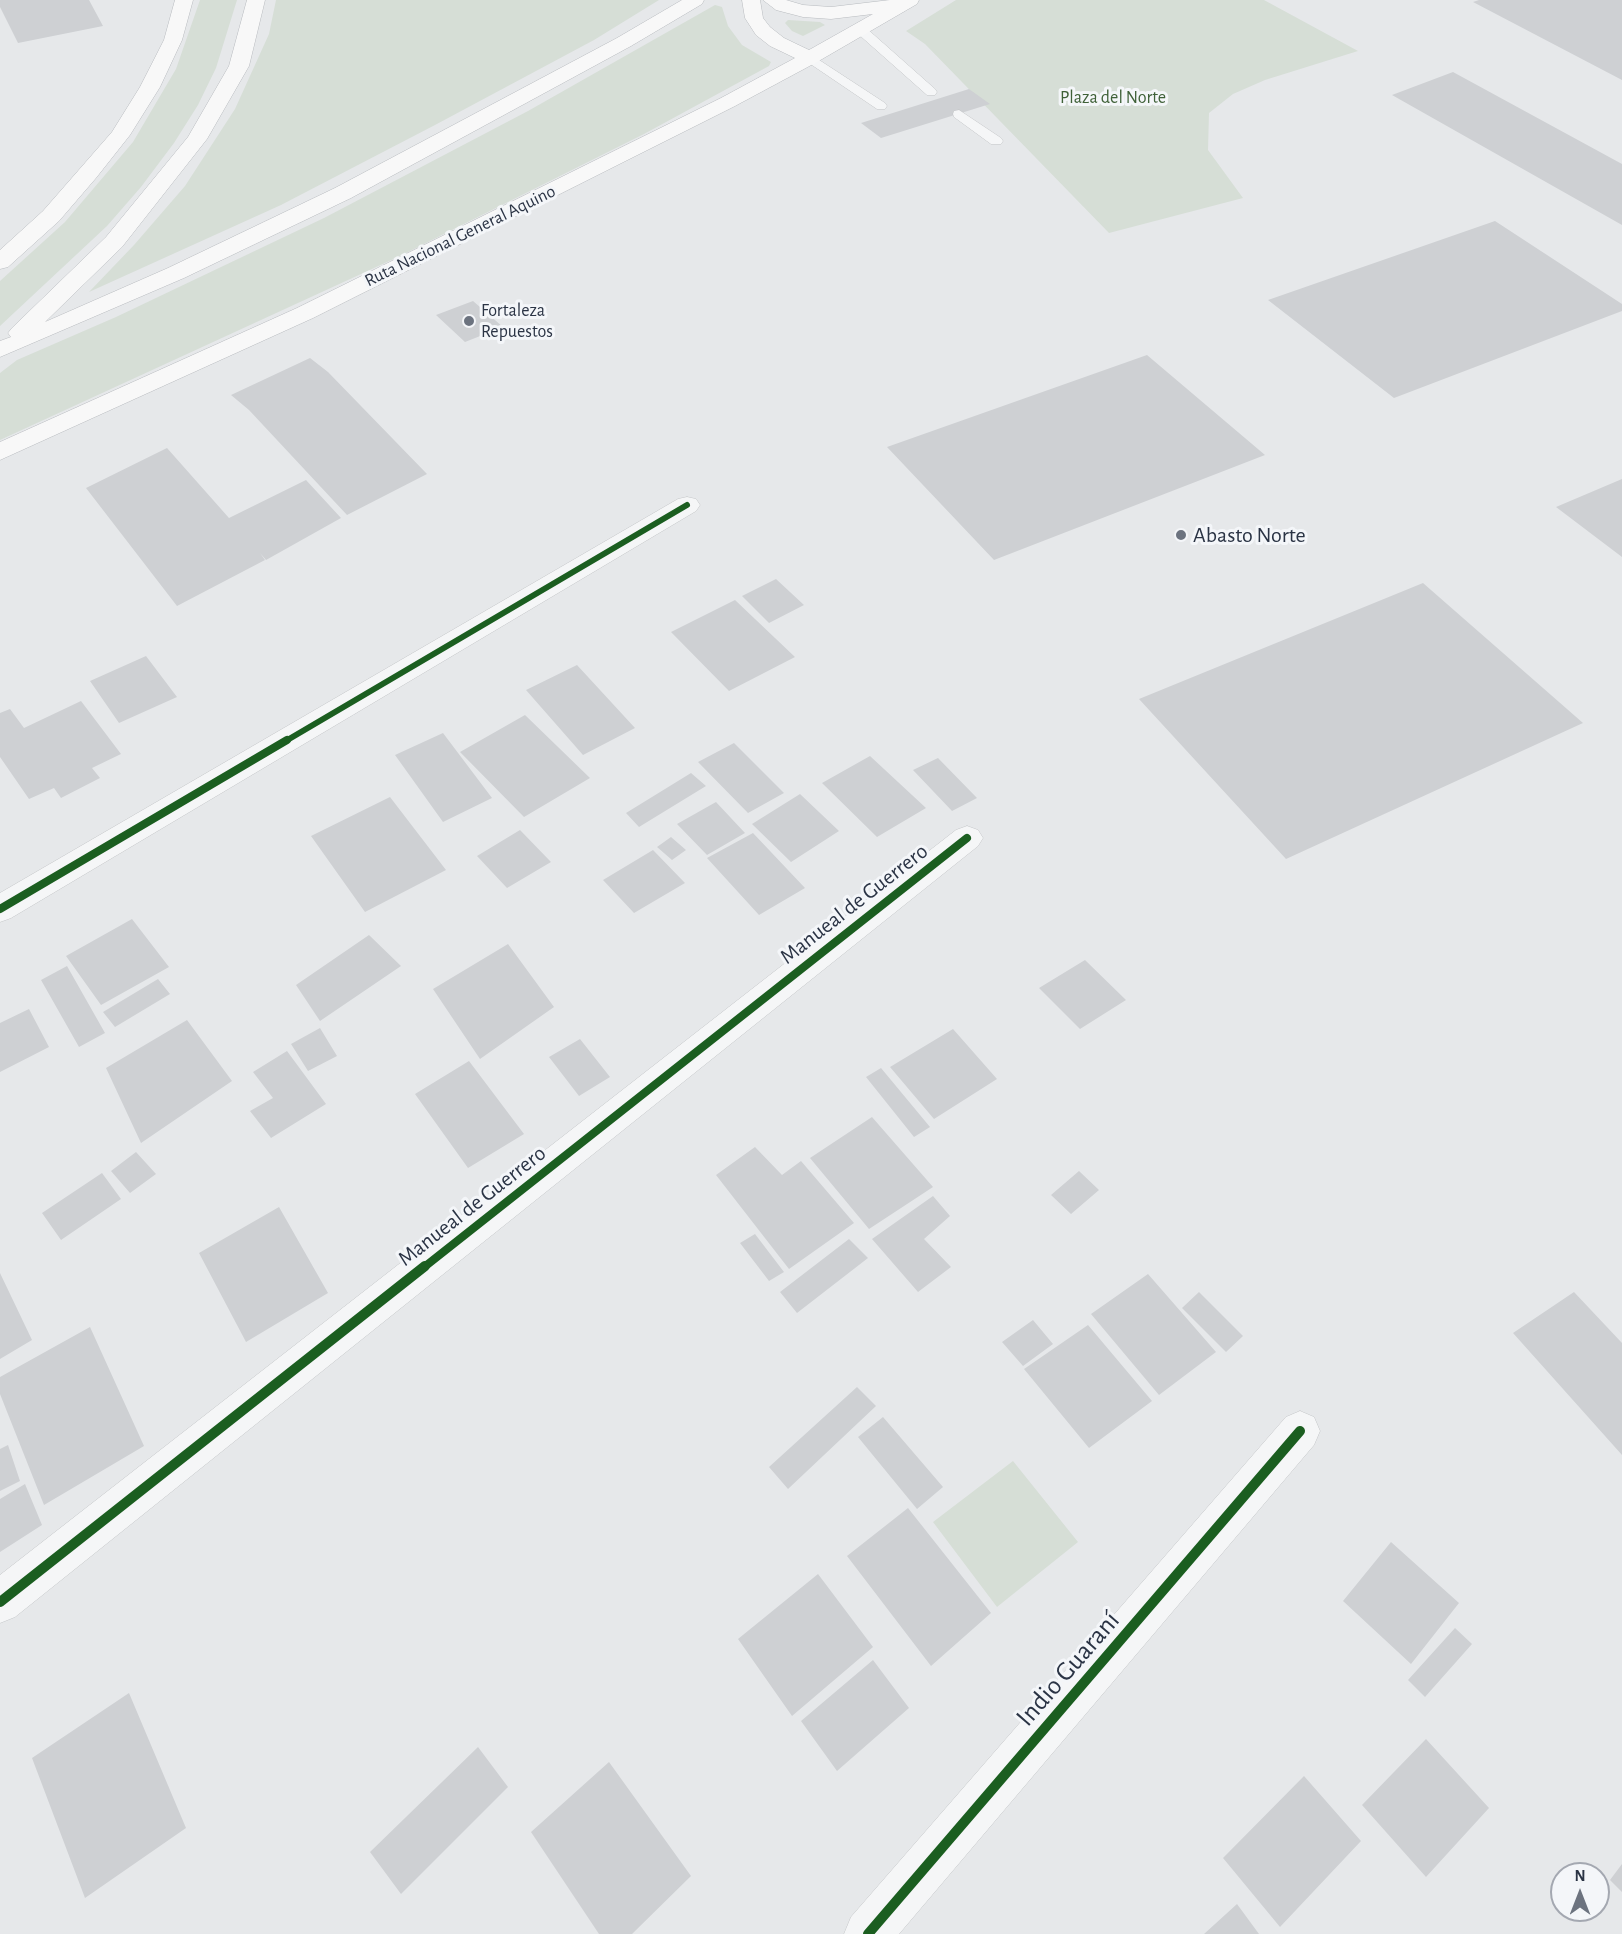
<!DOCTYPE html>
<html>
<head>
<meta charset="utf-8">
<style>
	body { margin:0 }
	#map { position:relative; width:1622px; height:1934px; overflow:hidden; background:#e6e8ea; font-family:"Alegreya Sans",sans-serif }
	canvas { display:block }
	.north { position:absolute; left:1550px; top:1862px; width:60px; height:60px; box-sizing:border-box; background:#f4f6f9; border:2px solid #a4a8b1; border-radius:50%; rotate:0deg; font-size:16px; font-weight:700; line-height:24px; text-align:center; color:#2b3445 }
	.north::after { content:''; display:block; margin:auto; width:21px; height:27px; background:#6c737f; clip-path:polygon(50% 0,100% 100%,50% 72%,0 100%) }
</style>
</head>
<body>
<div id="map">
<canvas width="1622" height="1934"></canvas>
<div class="north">N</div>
</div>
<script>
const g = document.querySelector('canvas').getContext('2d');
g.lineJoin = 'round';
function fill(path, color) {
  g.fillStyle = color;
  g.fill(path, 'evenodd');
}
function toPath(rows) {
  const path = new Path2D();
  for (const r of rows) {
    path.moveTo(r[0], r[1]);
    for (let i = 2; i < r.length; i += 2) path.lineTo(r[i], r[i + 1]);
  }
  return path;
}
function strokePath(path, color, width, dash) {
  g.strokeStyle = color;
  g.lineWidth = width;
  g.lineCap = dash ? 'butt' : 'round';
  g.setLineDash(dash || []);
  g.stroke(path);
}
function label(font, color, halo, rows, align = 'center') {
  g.font = font + ' "Alegreya Sans",sans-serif';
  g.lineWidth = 6;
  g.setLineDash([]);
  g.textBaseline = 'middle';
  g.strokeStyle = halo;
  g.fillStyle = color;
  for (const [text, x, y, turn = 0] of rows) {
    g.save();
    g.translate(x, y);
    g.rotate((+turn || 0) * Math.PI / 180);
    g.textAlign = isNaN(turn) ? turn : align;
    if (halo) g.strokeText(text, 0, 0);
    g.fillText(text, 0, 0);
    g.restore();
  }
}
fill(toPath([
	[200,0,237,0,216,68,198,105,174,143,141,187,107,226,0,326,0,281,65,222,133,142,176,69],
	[276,0,659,0,594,40,435,125,281,205,89,292,134,245,185,186,235,109,269,34],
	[956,0,1264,0,1358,51,1265,80,1233,94,1209,113,1208,150,1243,198,1109,233,925,44,906,31],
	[715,5,722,7,728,26,742,45,771,62,769,66,644,134,398,257,0,440,0,373,17,360,116,317,324,218,528,111],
	[788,20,820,22,825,25,803,36,792,31,785,23],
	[1013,1461,1078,1542,997,1607,933,1522]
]), '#d6ded6');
fill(toPath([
	[0,0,89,0,103,26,18,43,0,7],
	[1479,0,1622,0,1622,80,1473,2],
	[1453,72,1622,164,1622,225,1392,95],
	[969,89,990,104,881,138,861,123],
	[1495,221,1622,304,1622,311,1394,398,1268,300],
	[473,301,503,327,465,342,436,315],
	[1147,355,1265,455,994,560,887,447],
	[310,358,328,372,427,474,347,515,249,410,231,395],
	[167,448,229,518,306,480,341,518,266,560,260,553,265,560,177,606,86,488],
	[1622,479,1622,557,1556,507],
	[776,579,804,605,769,623,742,596],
	[1423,583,1583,723,1286,859,1139,699],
	[735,600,795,657,729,691,671,632],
	[146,656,177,697,119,723,90,681],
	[577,665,635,728,583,755,526,690],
	[81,701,121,754,92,768,100,778,61,798,54,788,29,799,0,757,0,713,10,709,24,728],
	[525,715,590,778,524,817,460,752],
	[443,733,492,798,443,822,395,755],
	[734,743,784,793,748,813,698,762],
	[870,756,926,808,877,837,822,783],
	[938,758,977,798,952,811,913,770],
	[691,773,706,786,639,827,626,813],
	[800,794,839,831,791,862,752,824],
	[390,797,446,870,365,912,311,836],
	[716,802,745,833,707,855,677,824],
	[520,830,551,862,507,888,477,856],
	[753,833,805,888,759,915,707,858],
	[671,837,686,850,672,860,657,847],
	[653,850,685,883,634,913,603,880],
	[132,919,169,967,101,1005,66,956],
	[369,935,401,966,320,1021,296,985],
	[508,944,554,1007,480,1059,433,989],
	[1085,960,1126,1000,1080,1029,1039,988],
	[67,966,105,1033,79,1047,41,980],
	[158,979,170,994,115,1027,103,1012],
	[29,1009,49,1047,0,1072,0,1023],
	[187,1020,232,1081,141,1143,106,1068],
	[320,1028,337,1056,308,1071,291,1044],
	[953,1029,997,1079,934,1119,890,1067],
	[580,1039,610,1077,579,1096,549,1057],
	[287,1051,326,1104,271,1138,250,1111,273,1098,253,1072],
	[469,1061,524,1134,468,1168,415,1094],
	[881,1068,930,1127,914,1137,866,1077],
	[872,1117,933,1187,869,1229,810,1158],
	[755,1147,782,1175,801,1161,854,1223,789,1269,716,1175],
	[136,1152,156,1174,130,1193,111,1171],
	[1079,1171,1099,1190,1071,1214,1051,1195],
	[102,1173,121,1199,61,1240,42,1213],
	[933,1196,950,1216,924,1239,951,1267,918,1292,872,1239],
	[279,1207,328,1293,246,1342,199,1253],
	[755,1234,784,1272,769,1281,740,1243],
	[849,1239,868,1258,797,1313,780,1292],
	[0,1273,32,1340,0,1359],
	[1148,1274,1216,1352,1159,1395,1091,1314],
	[1199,1292,1243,1336,1226,1352,1182,1308],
	[1574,1292,1622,1343,1622,1455,1513,1333],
	[1033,1320,1053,1344,1023,1366,1002,1342],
	[1088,1325,1152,1401,1089,1448,1024,1369],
	[90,1327,144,1446,44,1505,0,1394,0,1377],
	[857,1387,876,1406,788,1489,769,1467],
	[883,1417,943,1487,917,1509,858,1437],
	[8,1445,20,1481,0,1491,0,1449],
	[25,1484,42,1525,0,1552,0,1499],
	[908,1508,991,1613,931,1666,847,1556],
	[1391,1542,1459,1603,1411,1664,1343,1601],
	[818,1574,873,1647,792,1716,738,1639],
	[1455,1628,1472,1644,1425,1697,1408,1680],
	[873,1660,909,1708,837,1771,801,1721],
	[129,1693,186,1828,85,1898,32,1758],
	[1426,1739,1489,1808,1426,1877,1362,1805],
	[478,1747,508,1787,401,1894,370,1852],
	[609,1762,691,1876,632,1934,599,1934,531,1832],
	[1304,1776,1361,1841,1280,1927,1223,1858],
	[1622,1864,1622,1892,1610,1880],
	[1237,1904,1259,1934,1204,1934]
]), '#ced0d3');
const lane = toPath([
	[861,26,865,27,935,89,937,92,935,95,927,95,857,33,857,27,861,26],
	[810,54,885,103,887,106,885,109,877,109,806,61,804,58,810,54],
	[959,110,1001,138,1003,141,1001,144,991,144,954,117,953,114,954,111,959,110]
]);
const street = toPath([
	[687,497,696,499,700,505,696,511,11,918,0,922,0,893,678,499,687,497],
	[967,826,978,830,983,838,978,846,15,1617,0,1623,0,1575,956,830,967,826],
	[1300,1411,1314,1417,1320,1431,1314,1445,899,1934,844,1934,851,1917,1286,1417,1300,1411]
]);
const highway = toPath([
	[175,0,193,0,182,40,160,87,130,135,96,178,59,221,8,267,0,269,0,250,43,211,112,132,140,87,164,40,175,0],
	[247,0,265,0,249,66,207,139,122,247,45,322,168,268,335,188,617,38,682,0,704,0,702,4,631,46,351,198,184,278,0,357,0,341,11,337,8,333,12,328,106,237,188,137,229,66,247,0],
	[742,0,760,0,763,18,770,27,784,38,809,50,873,14,831,19,803,17,776,10,763,0,786,0,803,5,831,7,890,0,919,0,917,4,817,62,735,106,313,318,0,460,0,442,297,308,721,98,795,58,770,46,756,35,745,18,742,0]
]);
strokePath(lane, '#c4c6c8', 1);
strokePath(street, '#c4c6c8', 1);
strokePath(highway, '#b8bbbf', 1);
fill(lane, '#f5f6f7');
fill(street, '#f5f6f7');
fill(highway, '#f8f8f8');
strokePath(toPath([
	[284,742,687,505]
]), '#1b5e20', 6);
strokePath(toPath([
	[0,909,287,740],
	[423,1268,967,838]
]), '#1b5e20', 8);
strokePath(toPath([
	[0,1602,425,1266],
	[868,1934,1300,1431]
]), '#1b5e20', 10);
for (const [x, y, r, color] of [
	[469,321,6,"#6c737f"],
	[1181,535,6,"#6c737f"]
]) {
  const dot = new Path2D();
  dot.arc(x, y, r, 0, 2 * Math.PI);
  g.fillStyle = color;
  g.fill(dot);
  strokePath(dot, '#f4f6f9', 2);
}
label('18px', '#3f6138', '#f4f6f9', [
	["Plaza del Norte",1113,98]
]);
label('18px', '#2b3445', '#f4f6f9', [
	["Ruta Nacional General Aquino",460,236,-26]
]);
label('18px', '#2b3445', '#f4f6f9', [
	["Fortaleza",481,311],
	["Repuestos",481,332]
], 'left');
label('22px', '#2b3445', '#f4f6f9', [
	["Abasto Norte",1193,535]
], 'left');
label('22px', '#2b3445', '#f4f6f9', [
	["Manueal de Guerrero",854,904,-38],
	["Manueal de Guerrero",472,1206,-38]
]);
label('27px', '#2b3445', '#f4f6f9', [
	["Indio Guaraní",1068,1669,-49]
]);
</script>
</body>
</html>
